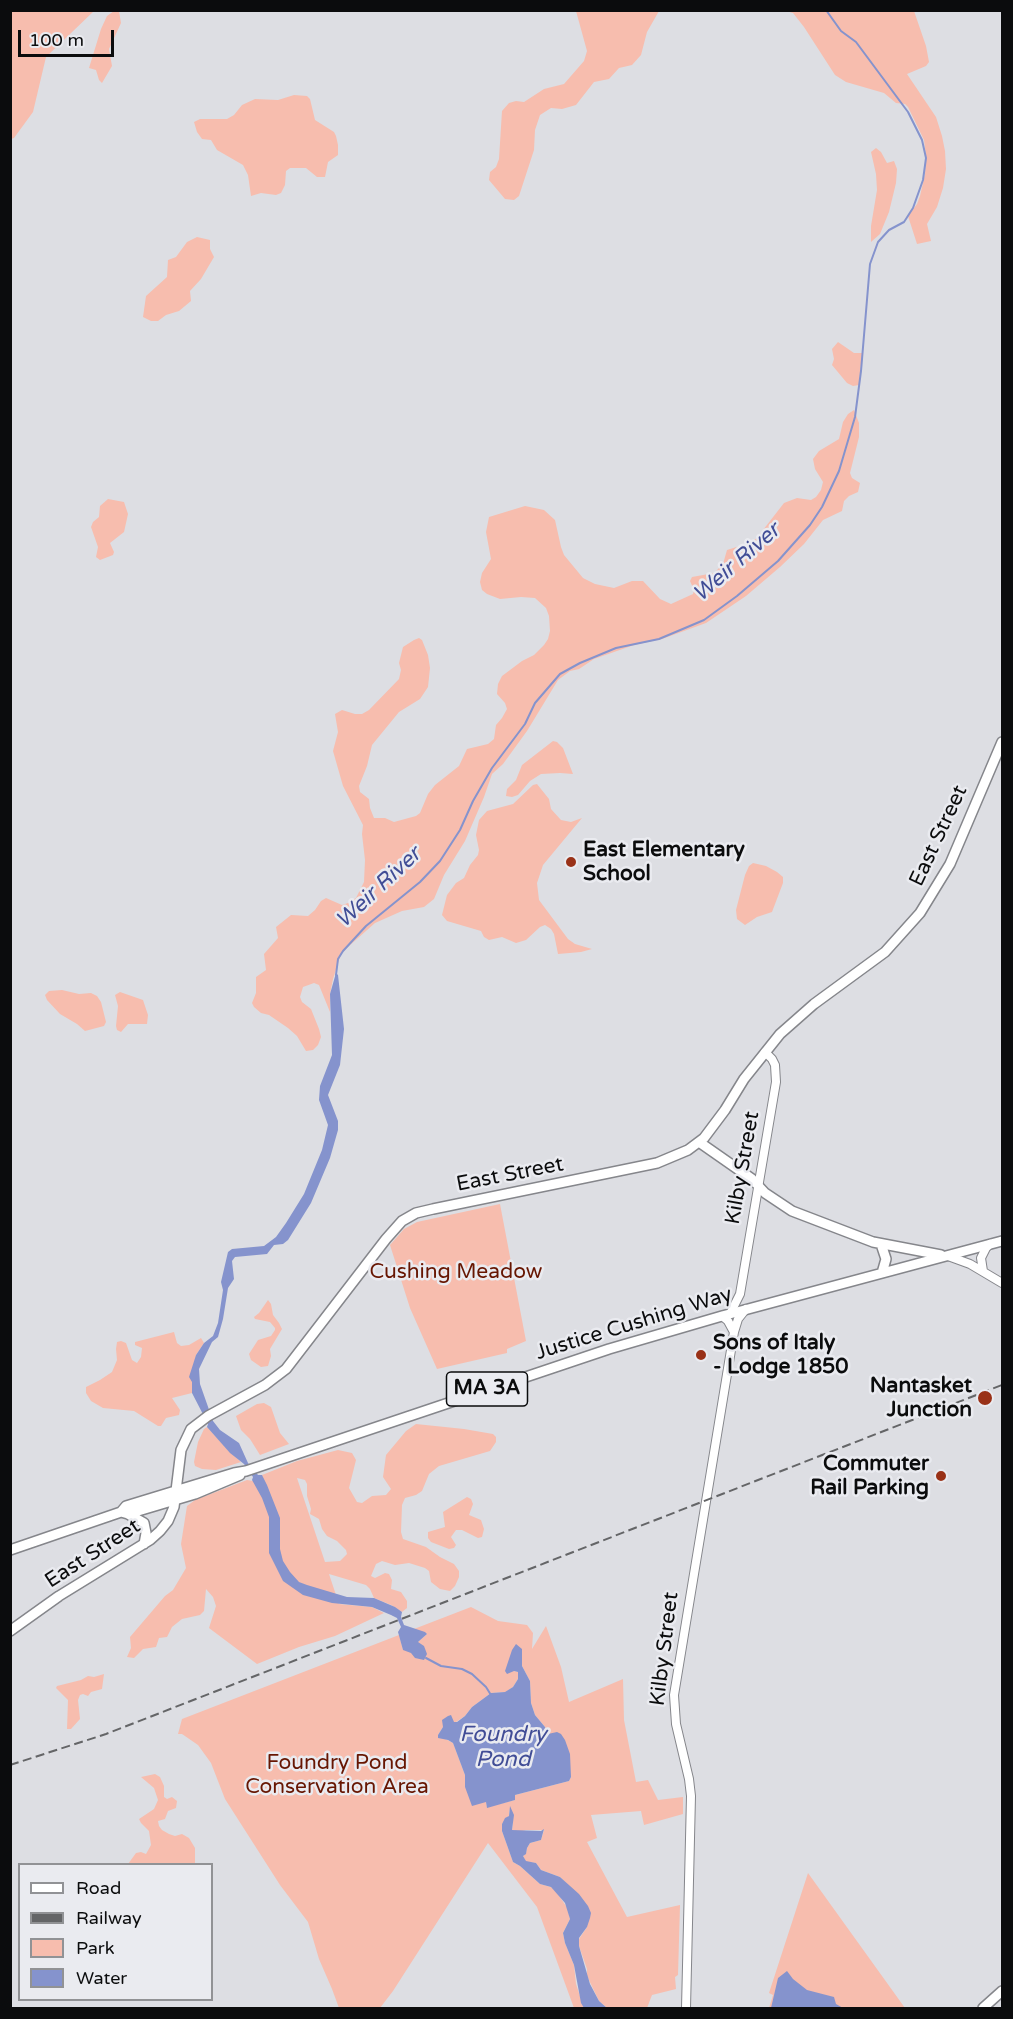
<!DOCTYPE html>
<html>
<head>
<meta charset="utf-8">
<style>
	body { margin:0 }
	#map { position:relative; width:1013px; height:2019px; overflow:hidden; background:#dddee3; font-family:"Varela Round",sans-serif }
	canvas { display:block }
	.frame { position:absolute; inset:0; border:12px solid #0b0c0d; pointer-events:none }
	.legend { position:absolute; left:18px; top:1863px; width:195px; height:138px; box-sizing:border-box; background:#eaebf0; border:2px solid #919295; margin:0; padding:8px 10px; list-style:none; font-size:18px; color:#0b0c0d }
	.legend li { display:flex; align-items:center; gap:12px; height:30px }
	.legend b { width:30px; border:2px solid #919295 }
	.scale { position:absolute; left:18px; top:30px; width:96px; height:27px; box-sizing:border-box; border:3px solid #0b0c0d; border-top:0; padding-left:8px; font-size:18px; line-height:21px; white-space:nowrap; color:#0b0c0d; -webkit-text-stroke:4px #eaebf0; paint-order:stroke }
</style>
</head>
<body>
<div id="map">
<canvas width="1013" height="2019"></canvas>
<div class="frame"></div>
<ul class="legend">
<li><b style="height:8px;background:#fff"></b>Road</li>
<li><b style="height:8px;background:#646567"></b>Railway</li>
<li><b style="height:16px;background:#f7bdae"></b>Park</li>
<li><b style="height:16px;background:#8593cd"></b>Water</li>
</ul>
<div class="scale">100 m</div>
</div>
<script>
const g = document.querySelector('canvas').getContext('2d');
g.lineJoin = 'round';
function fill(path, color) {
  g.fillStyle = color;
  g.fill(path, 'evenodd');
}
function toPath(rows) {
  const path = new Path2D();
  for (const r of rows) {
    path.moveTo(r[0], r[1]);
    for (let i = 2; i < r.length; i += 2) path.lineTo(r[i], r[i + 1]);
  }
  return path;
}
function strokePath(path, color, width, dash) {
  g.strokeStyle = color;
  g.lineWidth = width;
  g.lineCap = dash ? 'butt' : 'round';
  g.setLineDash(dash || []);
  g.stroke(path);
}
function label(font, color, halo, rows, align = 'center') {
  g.font = font + ' "Varela Round",sans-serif';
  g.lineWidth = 5;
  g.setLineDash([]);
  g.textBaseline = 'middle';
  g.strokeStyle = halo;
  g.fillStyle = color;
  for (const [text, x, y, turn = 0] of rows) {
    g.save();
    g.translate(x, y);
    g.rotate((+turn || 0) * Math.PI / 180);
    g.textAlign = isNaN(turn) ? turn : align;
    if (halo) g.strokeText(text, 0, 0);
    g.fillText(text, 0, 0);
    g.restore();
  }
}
fill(toPath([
	[10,11,94,11,46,57,33,112,14,138,11,139],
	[114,11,119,11,121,23,109,49,112,66,102,83,99,80,96,70,89,68,101,29,107,16],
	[576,11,659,11,647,32,641,55,632,65,619,68,609,79,594,82,576,105,562,109,551,108,540,115,535,130,534,150,519,196,514,200,505,199,489,180,490,172,496,167,499,159,502,111,509,103,516,101,524,102,544,89,564,84,584,61,587,51],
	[786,11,914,11,926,46,929,62,926,66,907,74,936,117,942,136,945,151,946,169,943,188,937,207,927,224,931,241,917,244,908,216,917,204,920,196,925,174,926,156,924,140,908,107,905,104,896,103,884,93,846,82,835,75,804,27,793,13],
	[294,95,307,96,310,99,315,120,334,132,336,136,338,145,338,155,328,162,325,177,317,177,306,168,290,168,286,171,285,185,281,193,276,195,261,193,251,196,248,175,243,165,217,150,211,140,202,139,197,132,194,122,200,119,227,119,234,115,242,105,255,99,278,100],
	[876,148,881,152,887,163,894,161,897,169,896,183,889,212,880,234,871,242,871,226,877,190,876,174,871,152],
	[197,237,210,240,210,249,214,257,201,279,190,291,191,301,179,311,166,315,158,321,151,321,143,317,146,296,167,277,168,260,176,257,187,242],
	[838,342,854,353,862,353,859,385,853,386,847,383,832,365,834,359,832,349],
	[854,410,859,423,859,437,850,473,852,478,860,483,858,492,849,496,844,501,842,511,823,520,804,544,780,567,746,596,706,623,662,639,634,645,594,659,579,669,570,671,558,680,527,731,503,764,492,774,484,797,465,841,444,875,434,899,424,907,402,911,375,923,349,946,341,954,333,979,330,994,330,1012,319,985,314,983,303,987,300,997,302,1002,311,1009,319,1029,321,1037,318,1045,313,1050,306,1051,297,1036,288,1028,269,1015,261,1013,254,1007,252,1003,256,993,256,977,266,970,264,954,278,938,276,927,291,915,308,916,315,910,321,901,326,898,342,905,348,903,356,898,364,882,365,860,362,834,363,825,343,786,333,751,338,732,335,714,342,710,355,714,362,714,369,710,399,679,401,670,399,663,403,647,414,640,419,638,422,640,428,655,430,668,428,687,420,699,399,712,372,745,367,766,359,786,360,792,369,799,370,808,374,818,385,818,394,822,416,816,420,813,428,794,435,785,459,766,467,749,488,744,494,739,496,725,502,718,507,709,505,703,497,694,498,684,502,676,522,661,534,655,544,645,548,639,550,631,549,616,546,608,535,598,521,597,500,599,487,594,482,590,480,582,482,573,491,559,486,532,489,517,525,506,544,510,555,520,561,547,564,555,583,578,595,584,614,588,632,581,643,581,660,599,671,604,693,594,694,590,690,581,692,577,714,573,723,564,727,550,746,544,756,539,784,503,797,498,811,500,816,497,821,490,823,482,815,469,813,459,819,451,839,439,843,422,848,414],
	[108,499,124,502,128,514,124,532,110,543,114,552,113,555,100,560,96,557,98,547,91,527,93,522,99,517,100,506],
	[553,741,557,742,563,748,573,774,560,773,541,774,530,781,518,795,512,797,506,796,507,789,516,780,522,765],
	[537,784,549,799,551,809,561,820,571,822,582,818,543,865,537,883,539,900,568,939,575,944,592,949,581,952,558,954,554,934,551,929,545,925,540,927,526,940,516,943,502,937,489,940,484,937,481,931,447,921,442,915,447,895,456,883,464,878,470,865,478,855,479,850,476,835,479,820,487,811,513,804,533,785],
	[753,863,766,866,777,872,783,877,783,883,772,912,757,917,745,925,737,919,736,910,745,875,749,866],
	[62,990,79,994,91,993,97,996,101,1002,106,1022,104,1026,85,1031,77,1024,60,1014,47,1000,45,995,49,991],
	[120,992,143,1000,148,1015,147,1024,128,1024,121,1032,117,1030,116,1026,118,1006,115,995],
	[500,1204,526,1341,507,1349,507,1353,437,1369,410,1308,390,1245,404,1229,417,1222],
	[268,1300,271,1304,273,1315,279,1323,282,1329,270,1349,271,1356,268,1366,261,1367,251,1360,249,1354,258,1340,271,1336,275,1330,275,1328,270,1322,255,1319,254,1317,259,1313],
	[174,1332,177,1343,181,1346,189,1345,201,1338,204,1343,196,1355,192,1393,172,1398,180,1410,179,1415,166,1418,161,1426,158,1426,134,1411,103,1408,91,1401,86,1393,86,1387,100,1380,112,1372,117,1360,116,1349,117,1342,121,1341,126,1343,132,1360,137,1363,141,1357,142,1348,135,1345,135,1342],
	[264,1403,271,1407,280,1433,289,1444,260,1455,250,1439,241,1430,236,1416,257,1404],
	[416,1424,464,1429,493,1434,496,1437,496,1442,490,1451,439,1466,429,1474,422,1491,416,1495,405,1498,402,1505,401,1532,403,1539,426,1547,440,1557,454,1564,459,1571,459,1577,455,1586,450,1591,440,1589,431,1582,429,1571,425,1568,409,1563,395,1565,382,1561,376,1564,371,1576,375,1578,385,1573,389,1574,392,1580,391,1589,401,1592,407,1601,407,1608,402,1612,391,1605,374,1598,370,1589,366,1585,329,1574,339,1604,372,1607,384,1613,335,1636,299,1647,257,1664,209,1628,216,1606,213,1597,206,1589,204,1611,200,1615,182,1619,172,1627,167,1637,159,1638,156,1647,143,1649,134,1658,127,1657,131,1648,130,1637,165,1596,173,1590,186,1568,181,1544,187,1506,195,1500,247,1480,253,1481,263,1478,262,1475,297,1461,338,1450,352,1453,356,1460,349,1488,357,1502,362,1503,372,1496,386,1495,391,1489,383,1477,386,1455,406,1431],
	[297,1478,305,1480,307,1484,307,1496,311,1509,310,1514,319,1519,322,1529,327,1536,337,1541,346,1550,347,1554,340,1561,325,1562],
	[207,1427,230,1452,241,1462,216,1470,202,1469,195,1466,194,1462,198,1442,204,1429],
	[467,1497,471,1499,473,1504,469,1515,481,1520,484,1529,482,1537,478,1538,462,1530,456,1530,451,1537,456,1545,454,1548,449,1549,431,1542,428,1538,428,1532,445,1527,443,1512],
	[471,1607,498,1621,527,1625,533,1633,532,1649,546,1626,561,1667,569,1702,623,1679,624,1720,636,1782,648,1780,658,1800,683,1797,683,1814,644,1825,641,1811,591,1815,597,1838,587,1842,627,1917,680,1905,678,1975,675,1977,676,1989,652,1995,647,2008,607,2008,599,2001,587,1976,587,1969,579,1946,579,1939,587,1927,582,1899,560,1877,541,1870,536,1863,526,1862,523,1856,526,1853,527,1848,530,1843,541,1840,544,1830,526,1830,519,1832,512,1830,513,1823,509,1809,509,1816,502,1824,502,1831,513,1862,520,1866,540,1884,551,1887,556,1891,568,1909,570,1919,563,1933,565,1943,574,1965,576,1984,584,2008,574,2008,537,1907,488,1843,393,1991,380,2008,339,2008,332,1989,319,1959,308,1922,280,1885,225,1799,211,1763,198,1745,182,1734,178,1734,182,1719,399,1635,403,1650,418,1642,427,1634,414,1629],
	[522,1649,522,1666,530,1681,531,1703,535,1715,545,1727,571,1777,569,1781,515,1795,515,1800,487,1807,486,1802,465,1787,465,1775,453,1743,438,1735,443,1727,456,1722,465,1716,472,1707,491,1693,506,1692,513,1687,518,1679,518,1672,514,1671],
	[104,1674,102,1689,91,1692,88,1696,83,1694,80,1695,78,1700,80,1719,71,1729,67,1729,68,1700,56,1688,57,1686,81,1680,88,1676,94,1677],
	[155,1774,160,1777,164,1786,164,1797,167,1799,172,1797,177,1801,176,1808,168,1811,165,1819,158,1821,159,1826,162,1830,169,1834,175,1836,182,1834,189,1838,195,1848,195,1864,128,1864,136,1853,141,1852,146,1854,151,1845,149,1831,141,1823,139,1819,154,1809,158,1800,154,1788,141,1777],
	[808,1873,905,2008,769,2008,773,1995,769,1993]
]), '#f7bdae');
fill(toPath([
	[336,973,338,975,344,1029,340,1065,328,1095,338,1121,338,1130,330,1158,311,1203,288,1240,283,1244,274,1245,267,1254,235,1257,232,1261,234,1279,228,1288,223,1319,218,1337,212,1342,199,1369,200,1384,213,1421,220,1430,239,1443,248,1463,258,1475,262,1475,267,1485,280,1518,280,1549,283,1561,290,1572,299,1582,307,1585,347,1597,374,1598,395,1607,402,1612,401,1617,404,1625,425,1632,427,1634,418,1642,424,1646,427,1654,424,1660,415,1658,411,1653,403,1650,398,1632,401,1627,397,1618,391,1615,372,1607,332,1603,303,1595,283,1581,269,1553,269,1517,262,1498,252,1480,253,1477,244,1464,230,1453,207,1427,208,1424,192,1393,192,1382,189,1377,196,1355,204,1343,213,1336,218,1323,223,1290,221,1282,228,1252,232,1249,264,1246,276,1237,286,1223,304,1194,322,1150,328,1125,319,1100,320,1086,332,1055,330,994],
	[516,1644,522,1649,522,1666,530,1681,531,1703,535,1715,545,1727,548,1734,557,1732,561,1734,565,1740,570,1754,571,1777,569,1781,515,1795,515,1800,487,1808,486,1802,472,1806,465,1787,465,1775,453,1743,448,1740,438,1738,438,1735,443,1727,442,1720,448,1716,451,1715,454,1722,457,1722,465,1716,472,1707,491,1693,505,1692,513,1687,518,1679,518,1672,514,1671,507,1674,505,1671,512,1650],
	[510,1806,514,1815,512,1830,541,1831,544,1829,541,1840,530,1843,527,1848,526,1854,523,1856,526,1861,536,1863,541,1870,560,1877,579,1894,588,1906,591,1913,590,1918,587,1927,579,1938,579,1946,590,1984,599,2001,607,2008,584,2008,581,2003,574,1965,565,1943,563,1933,570,1919,565,1903,551,1887,540,1884,520,1866,513,1862,502,1831,502,1824,505,1818,509,1816],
	[787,1971,793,1979,807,1990,834,1997,836,2004,843,2008,771,2008,778,1978]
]), '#8593cd');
strokePath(toPath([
	[336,975,338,959,343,951,366,926,420,882,440,861,460,830,473,801,492,768,525,724,535,703,560,674,580,663,616,648,659,639,704,620,737,596,778,561,810,525,822,507,839,471,855,417,861,371,870,264,878,242,889,230,904,222,913,208,923,180,926,158,922,140,908,112,856,42,841,31,826,10],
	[426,1658,441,1666,462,1669,472,1674,486,1687,491,1695]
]), '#8593cd', 2);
const minor = toPath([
	[948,1256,970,1264,1002,1283],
	[983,1271,981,1258,986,1248,990,1244],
	[730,1314,740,1294,776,1082,775,1065,772,1059,765,1052],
	[722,1316,728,1321,734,1332],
	[686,2008,691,1796,689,1779,676,1724,674,1695,734,1332,738,1319,746,1309]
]);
const major = toPath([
	[699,1142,752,1179,765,1193,792,1211,873,1242,941,1255],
	[881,1244,886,1259,882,1273],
	[121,1512,128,1514,195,1494,240,1475],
	[128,1514,144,1523,146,1533,144,1544],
	[10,1550,121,1512,126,1506,234,1473,246,1471,609,1349,722,1316,1002,1241],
	[10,1631,59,1596,150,1540,160,1531,168,1521,174,1507,181,1450,191,1429,208,1416,265,1385,286,1369,386,1239,402,1221,416,1213,433,1209,657,1163,688,1150,704,1138,725,1110,744,1079,780,1034,814,1004,885,952,920,913,950,864,1002,742],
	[983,2008,1002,1991]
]);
strokePath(minor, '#85868b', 10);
strokePath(major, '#85868b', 12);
strokePath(minor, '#fff', 8);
strokePath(major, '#fff', 9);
strokePath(toPath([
	[10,1765,106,1734,1002,1385]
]), '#646567', 2, [9, 4.5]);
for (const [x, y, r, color] of [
	[571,862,6,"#993117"],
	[701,1355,6,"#993117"],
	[985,1398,8,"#993117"],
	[941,1476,6,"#993117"]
]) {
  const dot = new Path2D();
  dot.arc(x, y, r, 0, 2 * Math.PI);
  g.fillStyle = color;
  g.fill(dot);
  strokePath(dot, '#eaebf0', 2);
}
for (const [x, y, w] of [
	[487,1389,81]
]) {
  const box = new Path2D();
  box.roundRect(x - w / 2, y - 17, w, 34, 4.5);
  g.fillStyle = '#eaebf0';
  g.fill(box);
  strokePath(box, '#0b0c0d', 1.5);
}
label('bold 20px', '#0b0c0d', null, [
	["MA 3A",487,1389]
]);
label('21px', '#0b0c0d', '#eaebf0', [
	["East Street",939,836,-65],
	["Kilby Street",743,1168,-80],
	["East Street",510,1175,-11],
	["Justice Cushing Way",634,1324,-17],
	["East Street",93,1554,-33],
	["Kilby Street",665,1649,-83]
]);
label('bold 21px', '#0b0c0d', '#eaebf0', [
	["East Elementary",583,850],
	["School",583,874],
	["Sons of Italy",713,1343],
	["- Lodge 1850",713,1367],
	["Nantasket",972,1386,"right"],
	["Junction",972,1410,"right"],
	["Commuter",929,1464,"right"],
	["Rail Parking",929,1488,"right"]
], 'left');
label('21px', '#671602', '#eaebf0', [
	["Cushing Meadow",456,1272],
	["Foundry Pond",337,1763],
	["Conservation Area",337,1787]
]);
label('italic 22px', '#414d96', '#eaebf0', [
	["Weir River",737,563,-41],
	["Weir River",379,888,-43],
	["Foundry",503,1735],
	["Pond",503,1760]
]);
</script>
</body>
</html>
